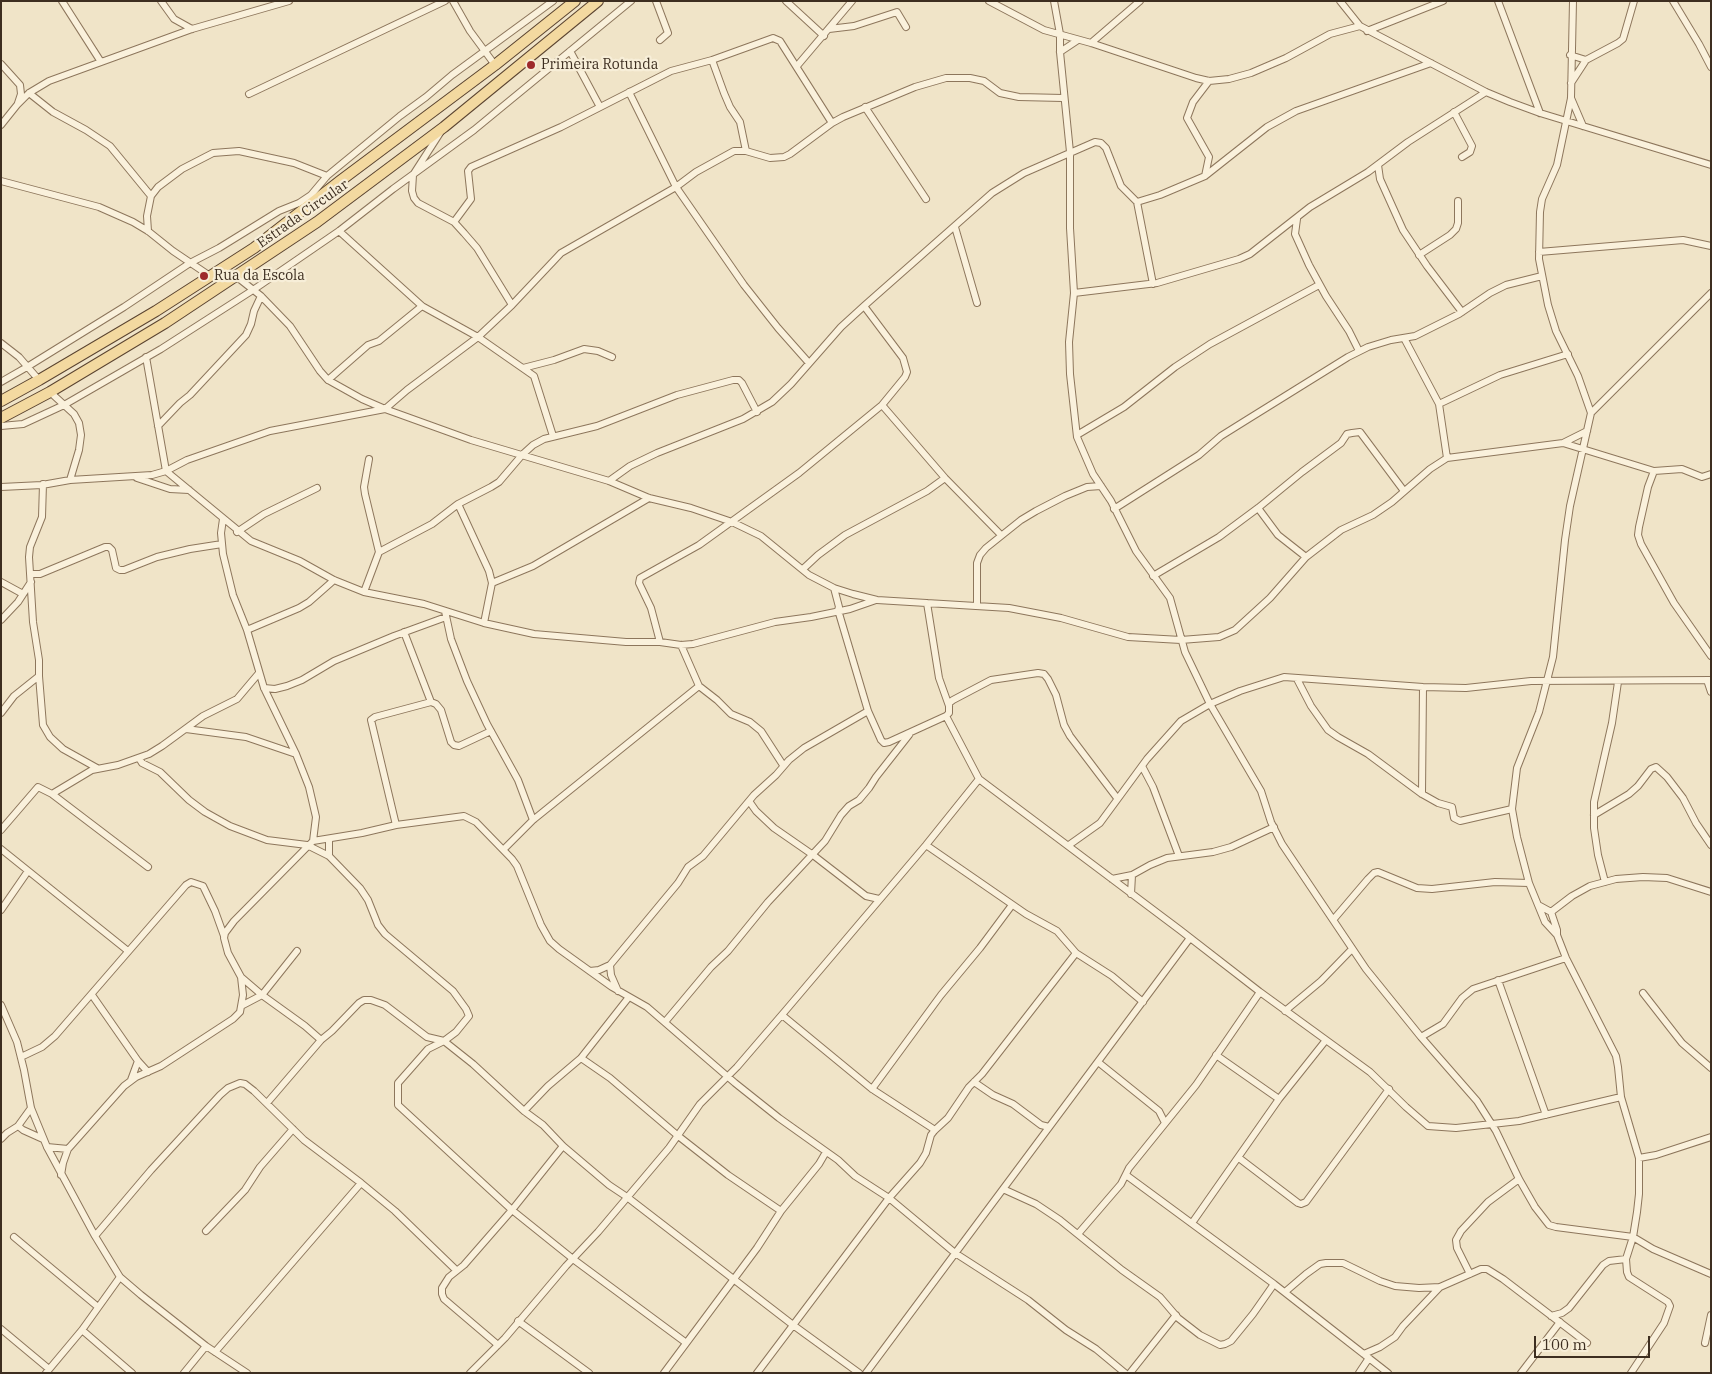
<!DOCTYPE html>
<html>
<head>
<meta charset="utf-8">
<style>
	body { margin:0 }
	#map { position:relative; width:1712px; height:1374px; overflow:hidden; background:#f0e4c8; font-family:"IBM Plex Serif",serif }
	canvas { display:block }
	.frame { position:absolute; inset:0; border:2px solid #3d2e20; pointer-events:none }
	.scale { position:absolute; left:1534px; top:1336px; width:116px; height:22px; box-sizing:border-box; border:2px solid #3d2e20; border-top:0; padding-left:6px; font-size:15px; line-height:18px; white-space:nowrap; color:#3d2e20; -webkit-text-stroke:4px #f7eed8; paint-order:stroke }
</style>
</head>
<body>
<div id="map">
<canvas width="1712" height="1374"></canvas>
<div class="frame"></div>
<div class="scale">100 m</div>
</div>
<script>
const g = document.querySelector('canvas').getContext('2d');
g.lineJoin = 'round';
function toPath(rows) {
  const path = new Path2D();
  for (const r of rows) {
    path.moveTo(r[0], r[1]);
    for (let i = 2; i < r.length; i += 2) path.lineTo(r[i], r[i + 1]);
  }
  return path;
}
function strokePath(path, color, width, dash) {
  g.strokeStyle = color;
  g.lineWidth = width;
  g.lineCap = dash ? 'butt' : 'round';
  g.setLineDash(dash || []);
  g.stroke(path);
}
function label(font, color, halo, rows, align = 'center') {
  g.font = font + ' "IBM Plex Serif",serif';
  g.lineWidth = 4.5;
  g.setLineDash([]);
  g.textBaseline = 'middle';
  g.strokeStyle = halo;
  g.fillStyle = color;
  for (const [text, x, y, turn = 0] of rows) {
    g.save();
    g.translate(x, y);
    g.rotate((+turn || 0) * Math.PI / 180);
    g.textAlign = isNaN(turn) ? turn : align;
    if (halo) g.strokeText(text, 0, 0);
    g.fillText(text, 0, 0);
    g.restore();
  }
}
const street = toPath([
	[62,1,101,62],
	[161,1,174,19,192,29],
	[453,1,470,31,495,65],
	[656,1,668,33,660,40],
	[786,1,824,36],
	[989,1,1044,30,1091,43,1196,78,1209,81,1229,79,1251,73,1286,58,1330,34,1360,26,1486,92,1510,102,1540,113,1711,165],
	[1054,1,1060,34,1060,52,1070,152,1070,228,1074,293,1069,342,1070,374,1077,437,1093,474,1111,501,1136,551,1170,598,1185,652,1210,704,1261,791,1271,822,1282,844,1366,969,1421,1037,1477,1101,1496,1131,1519,1179,1535,1207,1549,1225,1556,1227,1633,1237,1653,1249,1711,1274],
	[1340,1,1360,26],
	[1498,1,1540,113],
	[1573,1,1571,98,1557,165,1542,199,1540,212,1539,259,1548,305,1556,331,1578,376,1591,413,1570,506,1565,540,1553,657,1539,712,1517,768,1512,809,1517,837,1529,883,1545,922,1557,935,1566,958,1616,1056,1618,1067,1621,1097,1639,1158,1639,1194,1637,1212,1633,1237,1626,1259,1627,1272,1629,1277,1668,1302,1670,1306,1664,1323,1631,1373],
	[1673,1,1699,44,1711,67],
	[829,29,854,26,897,12,906,27],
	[1367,31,1443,1],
	[1091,43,1140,1],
	[570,51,600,107],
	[1060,52,1078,40],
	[1570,55,1586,60],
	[712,60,724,93,730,107,740,122,746,151],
	[1,64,20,85,21,94,18,103],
	[797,66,852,1],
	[1571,83,1586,60,1618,43,1623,39,1634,1],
	[629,92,676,187,744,285,778,328,809,363],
	[29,93,53,112,86,130,110,146,151,196],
	[249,94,445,1],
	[1571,98,1583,126],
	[865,107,926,199],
	[1454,112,1472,146,1470,152,1462,157],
	[1,125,17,105,29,93,49,81,192,29,289,1],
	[440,133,413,175,412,191,414,198,418,203,454,222,464,233,477,248,512,305],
	[1378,165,1380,179,1403,230,1427,266,1462,312],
	[1205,176,1209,157,1187,118,1193,102,1209,81],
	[1,181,99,207,133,222,148,231,173,251,210,276],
	[1137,202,1153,284],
	[1297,219,1295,234,1309,265,1326,296,1349,331,1359,351],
	[454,222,471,199,468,171,471,167,561,127,671,71,712,60,773,38,780,41,832,123],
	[955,227,977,303],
	[148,231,147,216,151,196,158,187,182,169,213,153,239,151,294,163,327,176],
	[339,231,422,306,478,337,534,376,553,436],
	[1539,252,1683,240,1711,246],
	[1419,255,1450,235,1456,229,1458,223,1458,201],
	[237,277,261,296,290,326,320,371,328,380,362,399,385,409,471,440,609,481,649,498,691,508,732,522,761,536,809,575,834,588,853,594,877,600,1009,608,1061,618,1128,637,1181,640,1219,637,1235,630,1270,598,1306,557,1341,530,1373,515,1392,502,1430,469,1447,458,1563,443,1654,471,1682,469,1702,477,1711,474],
	[1074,293,1157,283,1239,259,1250,254,1310,207,1368,172,1408,142,1486,92],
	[1404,338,1439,404,1447,458],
	[1,343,19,357,39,380],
	[146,357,166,471,251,541,300,561,334,580,364,592,424,604,484,623,534,634,626,642,660,642,681,645,693,644,775,622,811,617,850,609,876,600],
	[523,368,554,360,584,349,598,351,612,357],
	[328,380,368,345,379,341,422,306],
	[1,382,27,367,124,307,190,263,219,248,279,211,299,203,311,195,327,176,400,116,426,97,452,75,553,1],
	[50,392,74,414,79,423,81,435,79,450,70,480],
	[1439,404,1500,375,1568,354],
	[882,405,945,478,1001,535],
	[1591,413,1711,293],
	[1,426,23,424,64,405,161,349,253,290,339,231,393,189,474,130,631,1],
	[158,426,180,403,190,395,246,335,251,324,254,311,261,296],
	[1077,435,1124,407,1175,367,1210,344,1319,285],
	[1563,443,1587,431],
	[369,459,364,487,365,494,379,552],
	[1654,471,1648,487,1639,527,1638,535,1641,544,1674,603,1711,656],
	[137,478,170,489,189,490],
	[609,481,630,466,657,453,743,419,772,402,791,384,841,327,864,306,992,193,1024,173,1095,142,1101,143,1106,148,1121,186,1137,202,1160,195,1205,176,1267,127,1296,111,1431,63],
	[1,487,42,485,70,480,152,475,166,471,187,460,270,431,385,409,407,390,478,337,512,305,561,253,676,187,696,172,734,151,746,151,770,158,784,157,790,154,832,123,843,117,915,87,946,78,970,78,984,81,1000,93,1019,97,1063,98],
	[458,504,489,571,492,583,484,623],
	[1258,508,1278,535,1306,557],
	[1114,509,1199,455,1221,436,1245,421,1348,357,1368,347,1391,340,1415,336,1459,314,1490,293,1506,285,1542,276],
	[223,519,221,533,223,554,233,595,247,630,264,688,296,754,309,787,316,817,313,841],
	[237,532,264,514,317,488],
	[803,569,818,555,845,535,927,491,945,478],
	[30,574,40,574,105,547,109,547,112,550,116,568,120,570,124,570,157,557,190,549,222,544],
	[1153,576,1219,537,1258,508,1302,472,1341,443,1347,434,1352,433,1360,432,1404,491],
	[1,582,23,594],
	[492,583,533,566,649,498],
	[834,588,839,607,838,610,868,711,881,740,884,743,889,742,946,716,979,779,1180,930,1260,992,1370,1072,1406,1107,1428,1126,1456,1128,1519,1121,1621,1097],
	[364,592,379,552,432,524,458,504,491,487,499,482,522,455,533,445,544,439,597,426,677,395,733,380,739,380,742,383,757,412],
	[927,603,939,678,949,706],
	[977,605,977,563,980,555,986,548,1021,520,1036,511,1065,496,1087,487,1101,486],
	[445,611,451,639,467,681,487,724,518,780,533,820],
	[1,620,18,602,31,582],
	[247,630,299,608,309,602,334,580],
	[404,632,431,702,436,704,441,710,451,742,454,745,459,746,491,731],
	[660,642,651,608,639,583,640,578,699,545,799,473,882,405,905,377,907,372,903,358,864,306],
	[681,645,699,686,717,700,731,714,750,722,761,731,783,765],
	[39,676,43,725,50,737,63,749,97,768],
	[1297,679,1311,706,1328,730,1338,737,1368,754,1422,794,1438,803,1452,807,1454,818,1460,821,1512,809],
	[1707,680,1711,692],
	[264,688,275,689,287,686,302,680,334,661,394,636,446,617],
	[1,713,14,696,39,676,39,660,33,622,29,557,30,547,42,517,43,484],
	[946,716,949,713,949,703,953,700,991,680,1038,673,1044,674,1048,679,1056,695,1064,725,1070,736,1117,798],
	[186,729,246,737,296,754],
	[139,758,142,763,160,772,189,800,205,812,230,826,267,840,307,845,329,856,360,888,368,900,378,925,385,934,453,991,466,1009,469,1016,456,1032,444,1041,473,1064,524,1111,543,1125,563,1146,609,1185,627,1197,793,1325,859,1373],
	[1142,766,1153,787,1179,856],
	[52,794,148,867],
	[1422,794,1423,687],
	[749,801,756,811,774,828,813,855,866,896,879,899],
	[1594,815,1629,794,1638,786,1651,769,1656,767,1667,777,1683,798,1696,823,1711,845],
	[396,825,371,720,375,717,431,702],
	[1,830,38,787,52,794,92,770,118,765,149,754,162,746,203,716,237,699,259,673],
	[926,845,1026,914,1057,931,1076,953,1112,976,1143,1002],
	[1069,845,1100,823,1147,759,1181,721,1210,704,1240,691,1284,677,1423,687,1466,688,1531,681,1711,680],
	[1,849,128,951],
	[504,849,533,820,699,686],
	[329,856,329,839],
	[1112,879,1132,875,1150,865,1167,858,1213,852,1231,847,1274,827],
	[1605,882,1598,855,1594,828,1594,802,1612,723,1618,682],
	[1131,894,1132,875],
	[1540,906,1551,912,1557,930,1557,935],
	[1,910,28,871],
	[1551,912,1572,896,1590,886,1616,879,1643,877,1667,878,1711,892],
	[1333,920,1368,879,1374,873,1378,872,1417,888,1432,889,1495,882,1529,883],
	[590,971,599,970,610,965],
	[241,977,262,995,305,1026,321,1040],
	[1498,980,1546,1115],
	[618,991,611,975,610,965,678,883,688,867,703,856,754,795,776,775,789,760,804,748,868,711],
	[1643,993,1682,1043,1711,1068],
	[92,995,138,1061,148,1072],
	[1,1005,17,1042,24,1070,31,1108,47,1147,95,1236,120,1277,141,1295,206,1346,247,1373],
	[243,1005,262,995,297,951],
	[1285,1011,1321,981,1352,949],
	[782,1015,872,1089,935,1130],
	[665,1022,711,967,728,951,768,902,825,841,841,815,849,806,859,800,869,788,876,777,909,735],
	[1421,1037,1443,1024,1462,998,1473,989,1566,958],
	[444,1041,428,1049,398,1083,398,1105,512,1210,573,1259,685,1342],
	[1216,1055,1279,1099],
	[21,1057,42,1047,55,1036,186,885,191,882,203,886,215,911,224,936],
	[581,1058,629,997],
	[1098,1062,1159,1111,1165,1123],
	[131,1080,138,1061],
	[974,1082,993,1095,1013,1104,1041,1125,1049,1127],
	[872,1089,941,995,980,948,1012,905],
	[267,1103,321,1040,332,1031,359,1003,364,1000,371,1000,385,1005,427,1037,444,1041],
	[524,1111,548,1086,581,1058,610,1078,677,1135,728,1175,781,1211],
	[18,1126,23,1130,43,1139],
	[1,1139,7,1133,18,1126,31,1108],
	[47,1147,68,1149],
	[1239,1158,1298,1203,1301,1204,1306,1202,1389,1089],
	[1639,1158,1656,1155,1711,1137],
	[61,1175,63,1163,68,1149,124,1086,136,1077,161,1066,233,1019,240,1012,243,995,241,977,228,953,224,938,225,933,234,921,313,841,362,833,396,825,464,816,476,822,512,859,517,866,541,925,550,941,559,949,612,987,647,1007,735,1083,779,1118,838,1160,855,1176,889,1198,955,1253,1028,1300,1066,1330,1096,1349,1125,1373],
	[1126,1175,1274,1284,1388,1373],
	[1003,1189,1036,1204,1060,1220,1122,1270,1160,1297,1178,1318,1200,1335,1220,1345,1225,1344,1231,1341,1253,1314,1274,1284],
	[1192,1223,1279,1099,1326,1040],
	[206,1231,245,1190,260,1167,293,1129],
	[1078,1234,1121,1184,1129,1168,1196,1085,1260,992],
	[95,1236,151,1170,220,1095,228,1088,240,1083,245,1084,254,1091,304,1140,361,1183,395,1211,456,1270],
	[14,1237,98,1307],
	[1470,1274,1457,1248,1456,1240,1461,1231,1488,1202,1519,1179],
	[1285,1292,1306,1274,1320,1264,1326,1263,1343,1263,1380,1281,1395,1286,1419,1288,1440,1287,1481,1269,1487,1269,1503,1279,1587,1343],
	[1551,1316,1562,1313,1569,1308,1603,1265,1609,1261,1626,1259],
	[518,1321,589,1373],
	[1,1329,49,1369],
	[82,1330,132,1373],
	[1705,1343,1711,1315],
	[498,1345,444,1299,442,1294,442,1288,449,1277,464,1265,512,1210,563,1146],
	[215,1352,361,1183],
	[1364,1354,1380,1347,1395,1337,1403,1326,1440,1287],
	[46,1373,82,1330,120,1277],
	[184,1373,206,1346],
	[470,1373,505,1338,566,1266,598,1232,669,1148,700,1104,737,1067,786,1010,926,845,979,779],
	[664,1373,757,1248,781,1211,819,1164,826,1152],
	[757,1373,889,1198,920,1163,926,1153,931,1135,935,1130,948,1118,969,1087,982,1074,1076,953],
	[866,1373,1190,938],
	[1130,1373,1176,1315],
	[1359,1373,1369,1358],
	[1521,1373,1560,1322]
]);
const primary = toPath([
	[1,401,39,380,156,311,254,248,340,181,495,65,575,1],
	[1,418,50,392,165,323,317,222,444,127,598,1]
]);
strokePath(street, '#8d765c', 8);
strokePath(primary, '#5b4430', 12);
strokePath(street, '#faf1dc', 6);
strokePath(primary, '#f3d9a0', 10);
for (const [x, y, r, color] of [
	[531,65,5,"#9e2a2b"],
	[204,276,5,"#9e2a2b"]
]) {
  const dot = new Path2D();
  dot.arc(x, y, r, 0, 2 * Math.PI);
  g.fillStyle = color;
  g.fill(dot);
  strokePath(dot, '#f7eed8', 2);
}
label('14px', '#3d2e20', '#f7eed8', [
	["Primeira Rotunda",541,65],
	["Rua da Escola",214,276]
], 'left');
label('14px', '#3d2e20', '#f7eed8', [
	["Estrada Circular",303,214,-35]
]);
</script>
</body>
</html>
